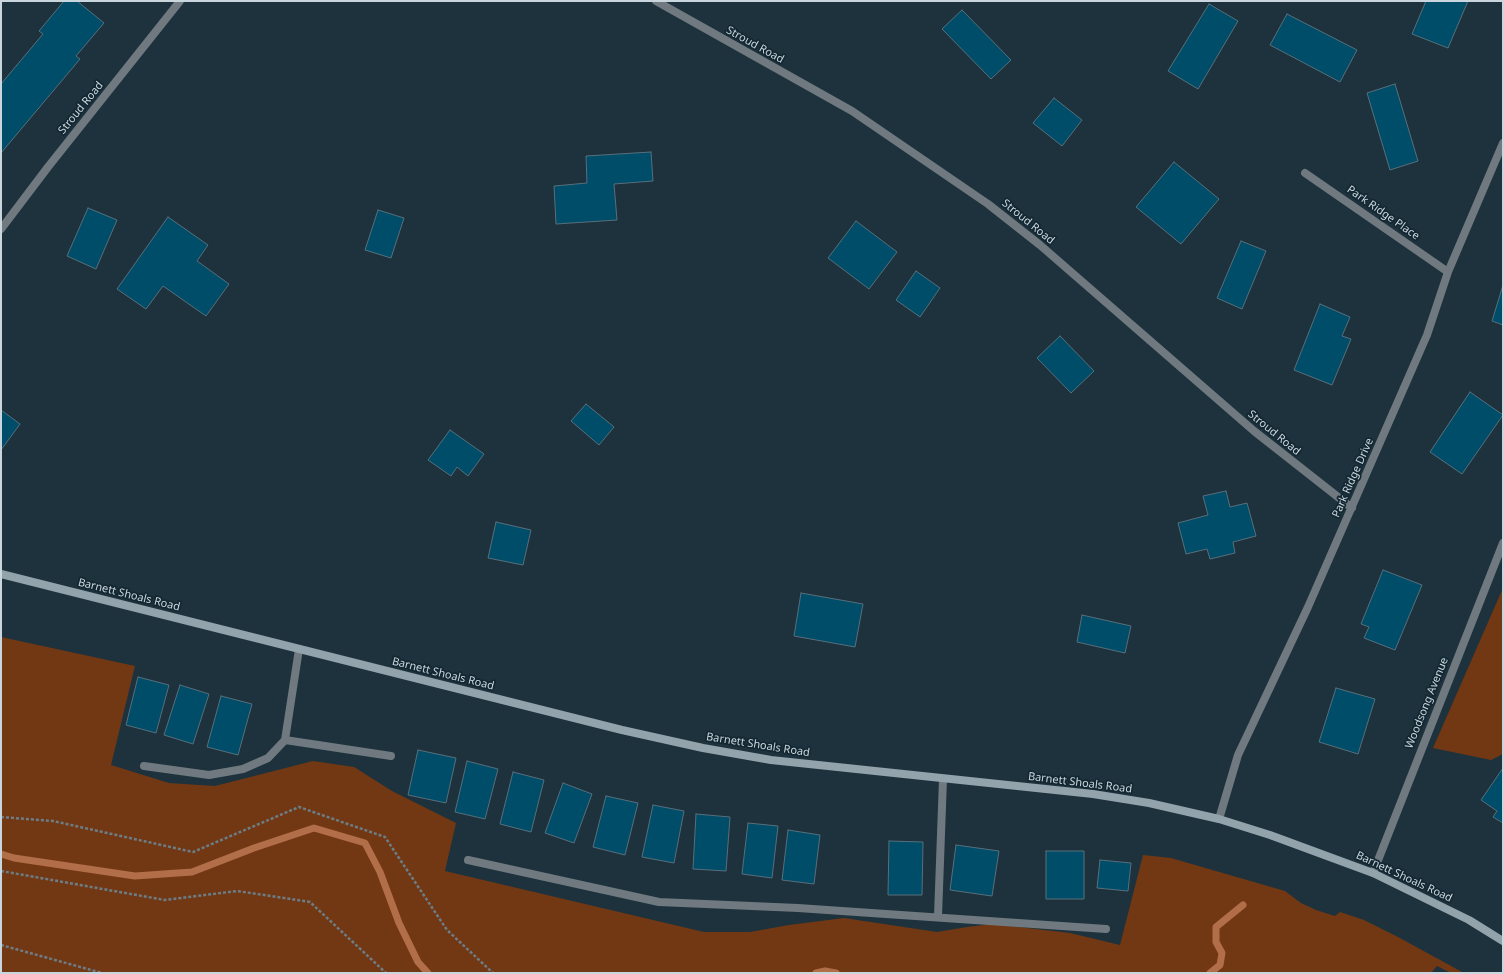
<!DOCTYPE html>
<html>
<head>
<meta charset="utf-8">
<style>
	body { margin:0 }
	#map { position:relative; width:1504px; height:974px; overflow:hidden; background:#1d323d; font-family:"Noto Sans",sans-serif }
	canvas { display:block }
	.frame { position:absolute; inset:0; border:2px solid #cad6dd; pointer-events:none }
</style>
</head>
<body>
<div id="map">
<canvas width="1504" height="974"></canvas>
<div class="frame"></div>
</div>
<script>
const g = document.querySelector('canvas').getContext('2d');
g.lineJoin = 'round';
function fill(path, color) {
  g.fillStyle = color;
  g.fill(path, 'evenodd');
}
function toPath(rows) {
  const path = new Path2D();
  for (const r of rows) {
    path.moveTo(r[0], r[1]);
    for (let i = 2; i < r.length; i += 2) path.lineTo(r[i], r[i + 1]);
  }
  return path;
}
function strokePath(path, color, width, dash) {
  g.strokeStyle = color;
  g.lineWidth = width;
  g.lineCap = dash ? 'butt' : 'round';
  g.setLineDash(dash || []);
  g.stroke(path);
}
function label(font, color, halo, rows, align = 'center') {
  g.font = font + ' "Noto Sans",sans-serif';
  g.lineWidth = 3.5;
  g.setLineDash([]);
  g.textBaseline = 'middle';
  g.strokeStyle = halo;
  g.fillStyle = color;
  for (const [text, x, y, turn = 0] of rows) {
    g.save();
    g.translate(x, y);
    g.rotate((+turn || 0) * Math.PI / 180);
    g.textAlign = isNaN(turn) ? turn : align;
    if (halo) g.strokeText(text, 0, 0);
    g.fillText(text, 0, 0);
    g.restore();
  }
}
fill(toPath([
	[1503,588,1503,754,1491,760,1433,748],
	[1,637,135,666,111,765,169,783,215,786,313,761,354,767,392,791,456,823,445,871,704,932,750,932,789,925,844,918,937,932,967,927,993,924,1070,933,1120,945,1143,855,1171,858,1285,891,1301,903,1316,910,1335,916,1340,912,1364,920,1398,937,1464,973,1451,973,1437,966,1431,973,1,973]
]), '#723813');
strokePath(toPath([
	[1,854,14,858,135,876,192,872,254,848,314,828,365,843,380,872,399,923,418,962,428,973],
	[816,973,825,971,836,973],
	[1210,973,1220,965,1222,953,1216,942,1216,927,1243,905]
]), '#b26e49', 7);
const building = toPath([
	[64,1,77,1,104,23,76,56,80,59,1,153,1,84,43,34,39,31,64,1],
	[1426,1,1468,1,1448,48,1412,34,1426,1],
	[1209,4,1238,21,1198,89,1168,71,1209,4],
	[962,10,1011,60,991,79,942,29,962,10],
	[1287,14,1357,50,1340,82,1270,45,1287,14],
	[1395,84,1418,161,1390,170,1367,93,1395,84],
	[1054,98,1082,120,1062,146,1033,123,1054,98],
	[651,152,653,181,614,184,617,220,556,224,554,186,587,183,586,156,651,152],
	[1174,162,1219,199,1181,244,1136,207,1174,162],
	[88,208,117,220,96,269,67,256,88,208],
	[378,210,404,218,391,258,365,250,378,210],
	[168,217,208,245,197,261,229,284,206,316,163,286,146,309,117,289,168,217],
	[856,221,897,252,869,289,828,258,856,221],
	[1241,241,1266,251,1242,309,1217,298,1241,241],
	[916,271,940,288,920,317,896,300,916,271],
	[1503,285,1503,325,1492,321,1503,285],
	[1320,304,1350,317,1342,336,1351,339,1332,385,1294,370,1320,304],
	[1060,336,1094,371,1071,393,1037,358,1060,336],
	[1470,392,1503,415,1462,474,1430,452,1470,392],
	[586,404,614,427,599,445,571,421,586,404],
	[1,410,20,424,1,450,1,410],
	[450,430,484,454,468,476,457,467,451,476,428,460,450,430],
	[1226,491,1230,507,1247,503,1256,536,1233,542,1235,553,1210,559,1207,549,1186,554,1178,523,1208,515,1203,496,1226,491],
	[496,522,531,530,523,565,488,558,496,522],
	[1383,570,1422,585,1395,650,1364,638,1369,627,1361,624,1383,570],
	[801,593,863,604,855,647,794,636,801,593],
	[1082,615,1131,626,1125,653,1077,642,1082,615],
	[138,677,169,685,156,733,126,725,138,677],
	[180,685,209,694,193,744,164,735,180,685],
	[1336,688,1375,699,1358,754,1319,742,1336,688],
	[221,696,252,704,238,755,207,747,221,696],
	[418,750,456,758,446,803,408,795,418,750],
	[467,761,498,769,485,819,455,812,467,761],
	[1503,768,1503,823,1493,817,1497,811,1481,800,1503,768],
	[513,772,544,780,531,832,500,824,513,772],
	[563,783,592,794,574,843,545,833,563,783],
	[606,796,638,803,625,855,593,847,606,796],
	[653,805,684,811,674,863,642,857,653,805],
	[696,814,730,817,726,871,693,869,696,814],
	[748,823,778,826,772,878,742,874,748,823],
	[788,830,820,835,814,884,782,880,788,830],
	[889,841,923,842,922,895,888,895,889,841],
	[956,845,999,851,992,896,950,890,956,845],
	[1046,851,1084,851,1084,899,1046,899,1046,851],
	[1100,860,1131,863,1128,891,1097,888,1100,860]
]);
fill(building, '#004d69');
strokePath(building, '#586f7b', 1);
strokePath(toPath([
	[1,817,53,821,193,852,299,807,385,837,447,930,493,973],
	[1,871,165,900,237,891,310,902,386,973],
	[1,945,102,973]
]), '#6c7d86', 2.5, [3, 2]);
strokePath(toPath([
	[285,740,391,756],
	[144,766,209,775,243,769,268,758,285,740,299,649],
	[468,860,659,902,798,908,1106,929],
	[938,916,943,779]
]), '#6f797f', 8);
strokePath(toPath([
	[656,1,852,111,988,204,1040,245,1254,431,1352,508],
	[1305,173,1448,272],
	[1,229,48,167,180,1],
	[1219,819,1238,755,1308,607,1427,335,1448,272,1503,143],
	[1373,873,1503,543]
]), '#6f797f', 8);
strokePath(toPath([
	[1,574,622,730,703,748,771,760,1093,794,1149,803,1219,819,1270,835,1373,873,1469,920,1503,941]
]), '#93a3ac', 8);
label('11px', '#cad6dd', '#132833', [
	["Stroud Road",755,45,29],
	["Stroud Road",81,108,-51],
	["Park Ridge Place",1383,213,35],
	["Stroud Road",1028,222,39],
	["Stroud Road",1274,433,39],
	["Park Ridge Drive",1353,478,-66],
	["Barnett Shoals Road",129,595,14],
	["Barnett Shoals Road",443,674,14],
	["Woodsong Avenue",1427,703,-68],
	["Barnett Shoals Road",758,745,9],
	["Barnett Shoals Road",1080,783,7],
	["Barnett Shoals Road",1404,877,25]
]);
</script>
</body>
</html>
